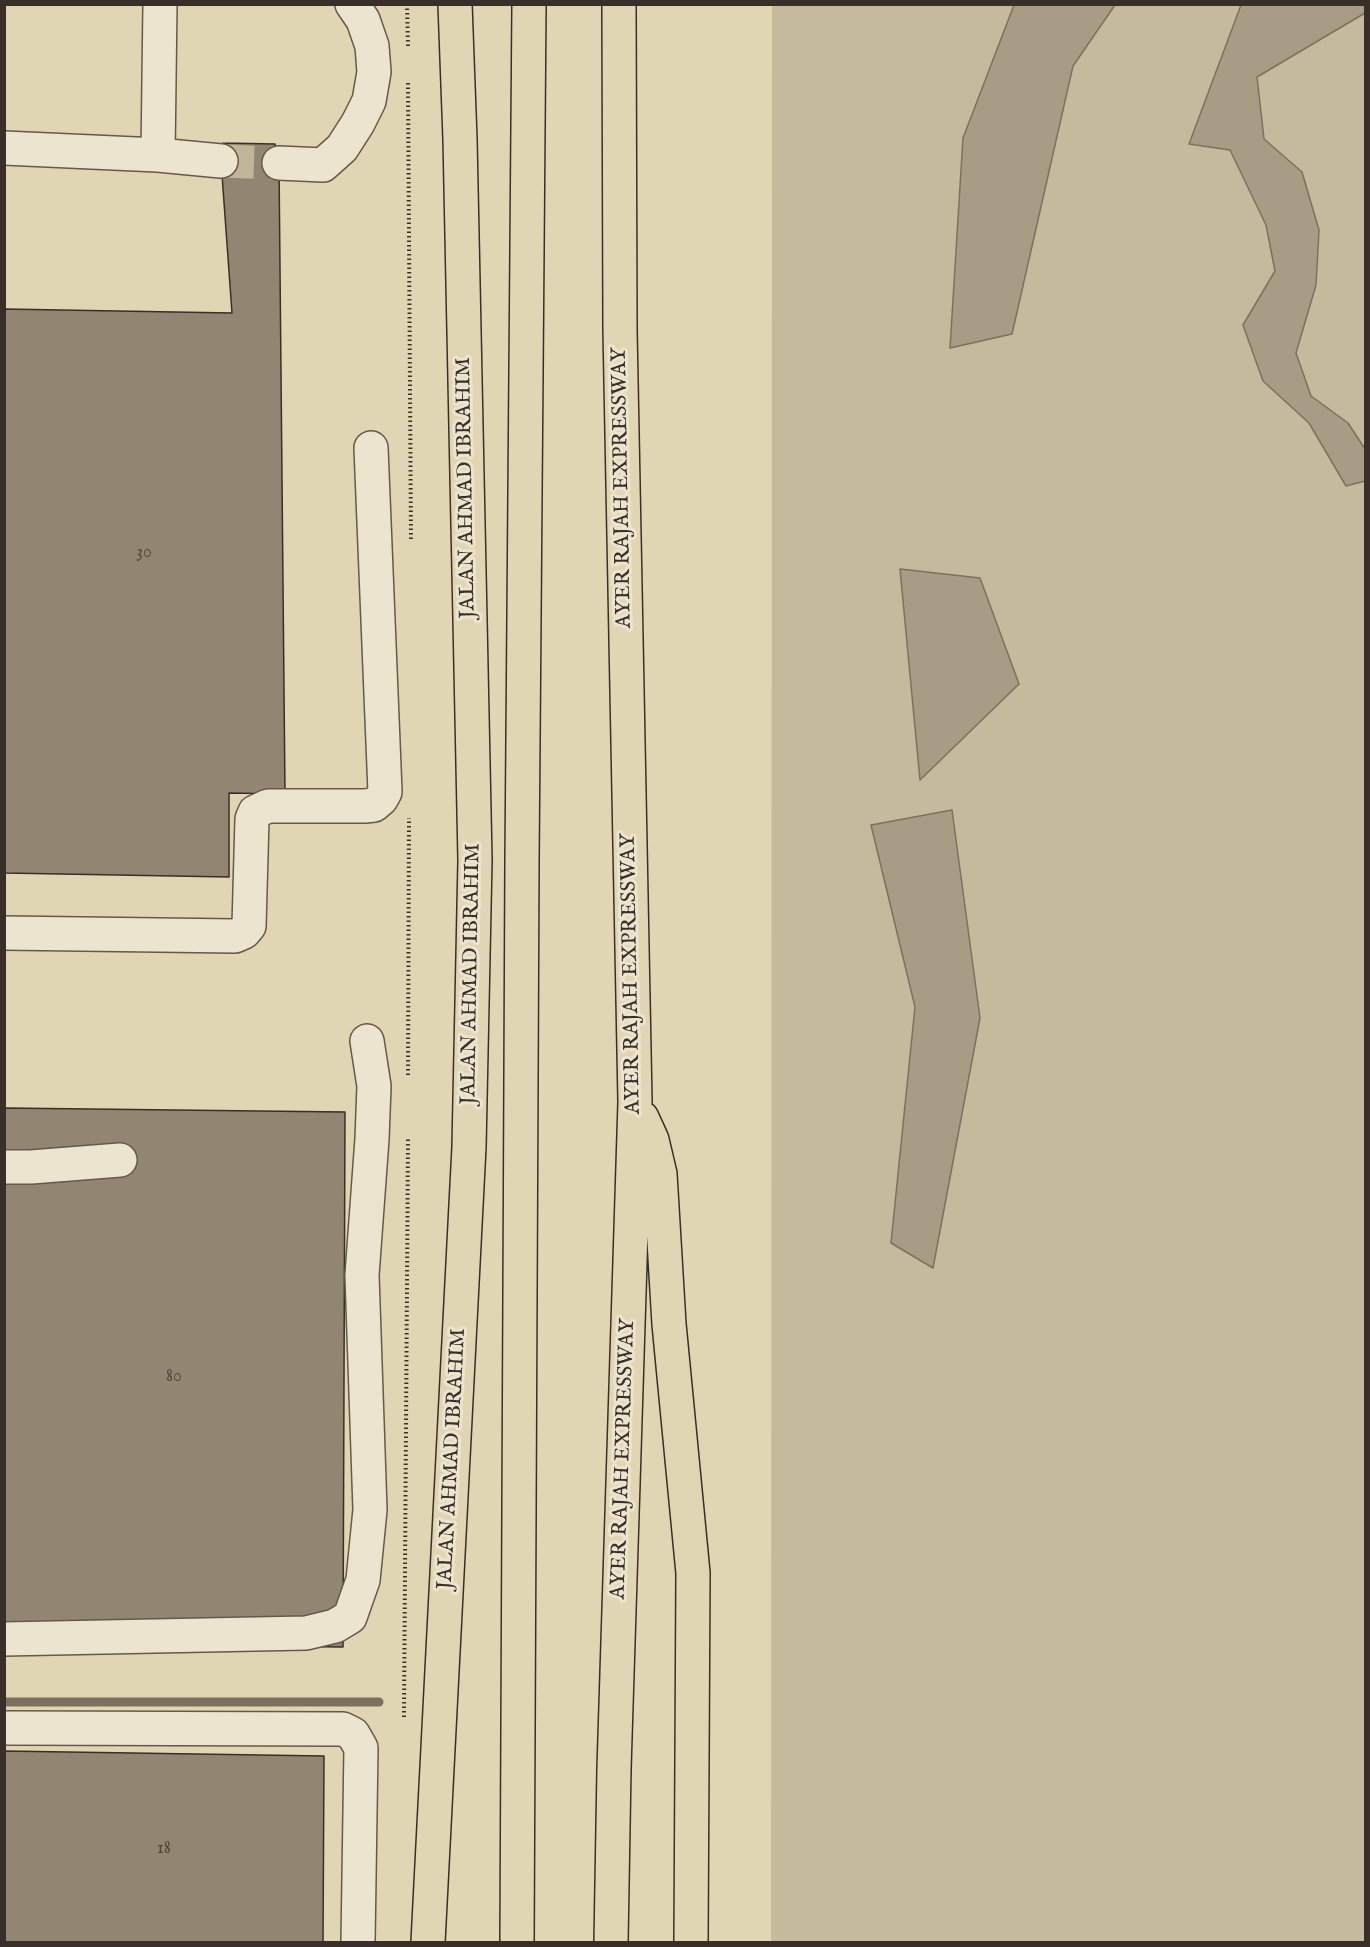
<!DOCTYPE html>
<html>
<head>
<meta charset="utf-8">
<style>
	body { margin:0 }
	#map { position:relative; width:1370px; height:1947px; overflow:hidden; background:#e1d6b4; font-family:"IM FELL English",serif }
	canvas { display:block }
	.frame { position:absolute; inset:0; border:6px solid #3a2f28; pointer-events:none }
</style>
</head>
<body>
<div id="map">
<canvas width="1370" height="1947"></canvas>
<div class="frame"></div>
</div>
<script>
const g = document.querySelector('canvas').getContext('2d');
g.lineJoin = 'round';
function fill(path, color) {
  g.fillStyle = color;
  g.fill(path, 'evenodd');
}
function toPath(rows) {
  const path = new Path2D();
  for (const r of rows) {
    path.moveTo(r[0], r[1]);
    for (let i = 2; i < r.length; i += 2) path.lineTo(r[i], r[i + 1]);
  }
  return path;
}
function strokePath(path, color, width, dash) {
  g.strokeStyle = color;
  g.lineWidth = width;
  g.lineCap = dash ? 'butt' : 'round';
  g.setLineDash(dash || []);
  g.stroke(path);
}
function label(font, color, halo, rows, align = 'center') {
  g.font = font + ' "IM FELL English",serif';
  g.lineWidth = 6;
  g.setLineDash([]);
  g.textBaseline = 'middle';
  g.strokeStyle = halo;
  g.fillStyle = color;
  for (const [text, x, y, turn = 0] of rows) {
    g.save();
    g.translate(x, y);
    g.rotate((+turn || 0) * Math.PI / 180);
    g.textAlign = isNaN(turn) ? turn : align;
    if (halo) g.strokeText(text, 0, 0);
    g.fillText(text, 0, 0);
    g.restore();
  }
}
fill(toPath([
	[772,5,1365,5,1365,1942,771,1942]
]), '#c5ba9c');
const water = toPath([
	[1014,5,1115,5,1073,66,1012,334,950,348,963,138,1014,5],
	[1241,5,1365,5,1365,13,1257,77,1264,139,1302,172,1319,230,1316,285,1296,353,1311,396,1348,423,1365,449,1365,481,1346,486,1309,423,1263,381,1243,325,1275,271,1266,225,1230,150,1189,144,1241,5],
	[900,569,980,578,1019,684,920,780,900,569],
	[952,810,980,1018,933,1268,891,1243,915,1007,871,825,952,810]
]);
fill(water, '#a89d84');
strokePath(water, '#7c715f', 1.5);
strokePath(toPath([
	[4,1702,379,1702]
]), '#7c715f', 9);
const building = toPath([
	[223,143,275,144,279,163,285,794,229,793,229,877,4,873,4,309,232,313,221,161,223,143],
	[4,1108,345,1112,343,1647,4,1643,4,1108],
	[4,1751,324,1756,323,1942,4,1942,4,1751]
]);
fill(building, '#918671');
strokePath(building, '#3a2f28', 1.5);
strokePath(toPath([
	[221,161,279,163]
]), '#c0b598', 33, [33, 16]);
const minor = toPath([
	[160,4,158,155,221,161],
	[4,148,158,155],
	[279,163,323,165,342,148,358,123,369,101,374,72,372,46,363,20,352,4],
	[4,933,235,936,244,932,249,926,252,819,255,812,268,806,365,806,374,805,381,799,385,792,371,448],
	[4,1167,31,1167,120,1160],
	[4,1639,306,1633,335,1626,350,1617,363,1580,370,1510,362,1275,372,1139,374,1086,367,1041],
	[4,1728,343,1729,353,1734,361,1748,358,1942]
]);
const major = toPath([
	[428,1942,469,1147,475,860,460,139,455,4]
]);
const highway = toPath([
	[642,1118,652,1140,660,1174,669,1324,693,1573,691,1942],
	[517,1942,522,860,529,4],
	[611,1942,614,1769,635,1102,620,330,619,4]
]);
strokePath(minor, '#64594b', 36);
strokePath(major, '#3a2f28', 36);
strokePath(highway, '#3a2f28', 36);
strokePath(toPath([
	[407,4,408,46],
	[408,83,411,541],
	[408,1075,409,818],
	[404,1717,408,1139]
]), '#3a2f28', 4, [1.5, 3]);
strokePath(minor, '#ece4ce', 33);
strokePath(major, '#e1d6b4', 33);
strokePath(highway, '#e1d6b4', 33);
label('18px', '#50453a', null, [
	["30",144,553],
	["80",174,1377],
	["18",164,1849]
]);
label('21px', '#3a2f28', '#ece4ce', [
	["JALAN AHMAD IBRAHIM",467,488,-91],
	["AYER RAJAH EXPRESSWAY",623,488,-91],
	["JALAN AHMAD IBRAHIM",472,974,-89],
	["AYER RAJAH EXPRESSWAY",632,974,-91],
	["JALAN AHMAD IBRAHIM",453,1459,-87],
	["AYER RAJAH EXPRESSWAY",624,1459,-88]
]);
</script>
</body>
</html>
